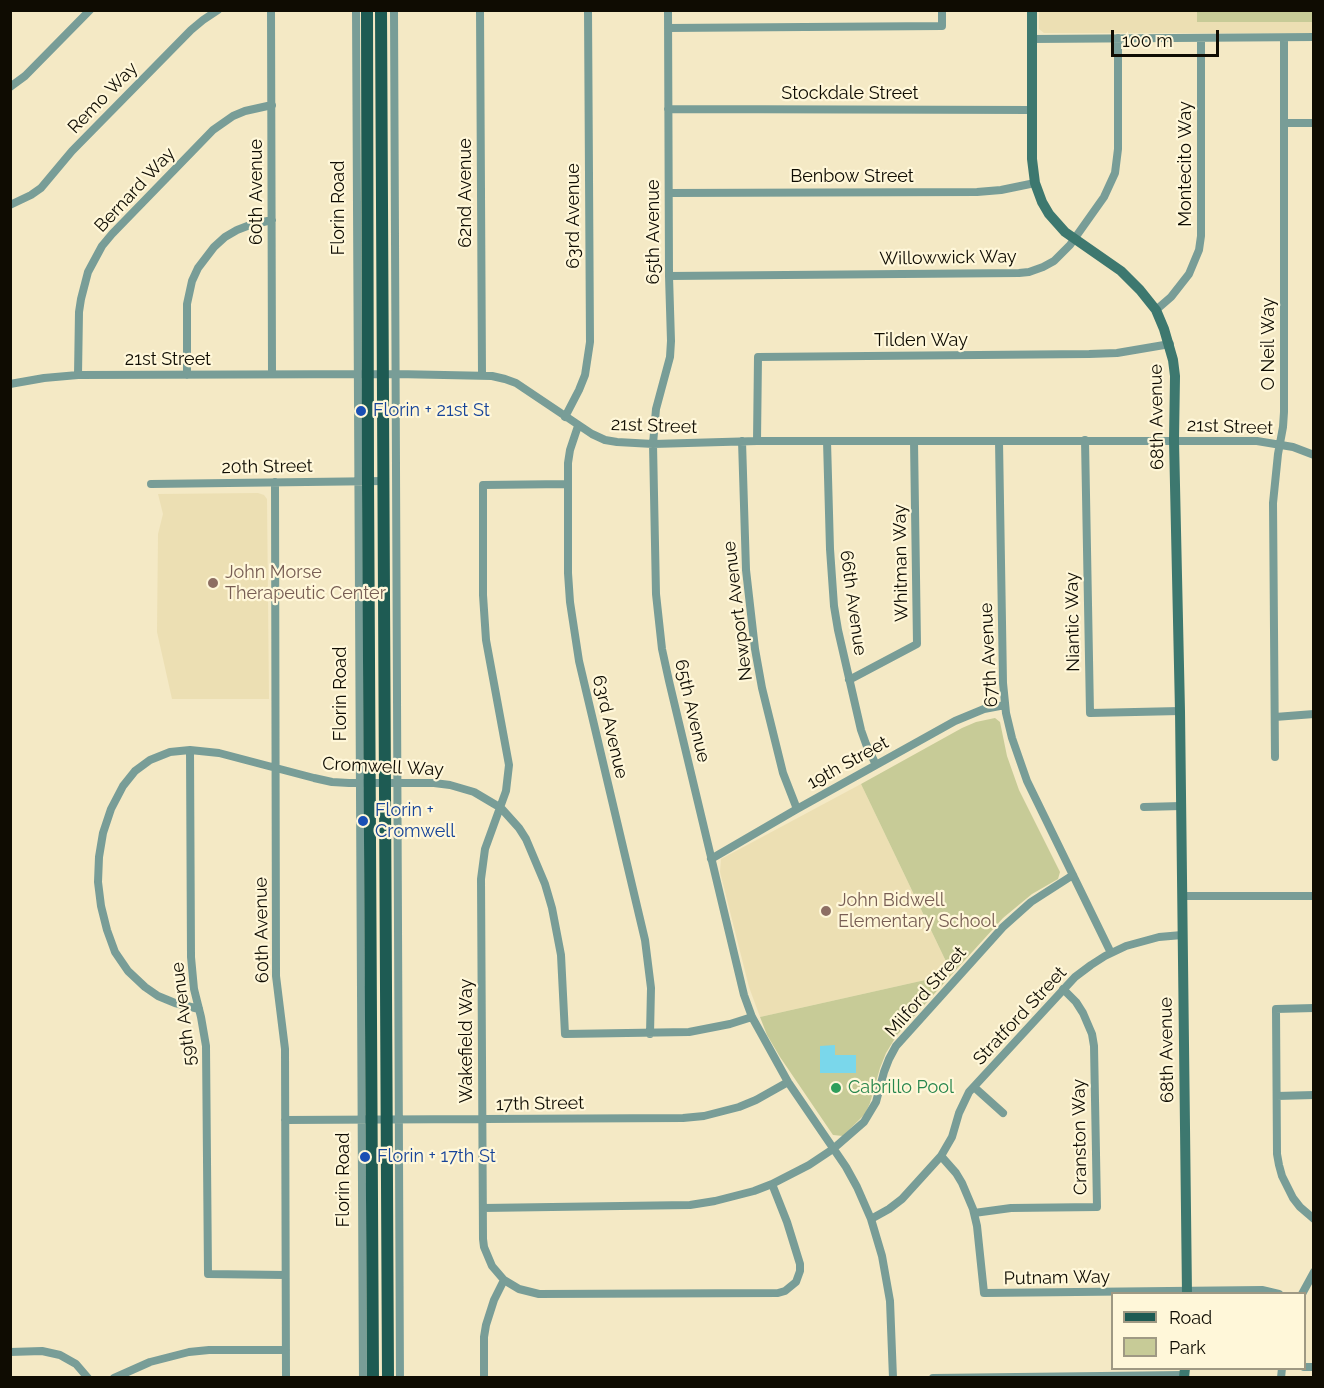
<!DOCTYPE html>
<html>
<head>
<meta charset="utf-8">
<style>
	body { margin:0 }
	#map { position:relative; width:1324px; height:1388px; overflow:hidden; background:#f4e9c5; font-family:Raleway,sans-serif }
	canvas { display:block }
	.frame { position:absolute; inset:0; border:12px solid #0f0c02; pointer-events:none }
	.legend { position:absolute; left:1111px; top:1292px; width:195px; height:78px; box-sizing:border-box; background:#fff7d9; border:2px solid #9f9983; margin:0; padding:8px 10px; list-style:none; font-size:18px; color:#0f0c02 }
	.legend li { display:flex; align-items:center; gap:12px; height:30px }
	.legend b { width:30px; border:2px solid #9f9983 }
	.scale { position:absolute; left:1111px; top:30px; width:108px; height:27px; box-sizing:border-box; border:3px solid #0f0c02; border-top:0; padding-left:8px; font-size:18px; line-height:21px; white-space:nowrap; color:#0f0c02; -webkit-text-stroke:4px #fff7d9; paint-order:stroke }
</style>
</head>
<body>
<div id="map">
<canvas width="1324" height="1388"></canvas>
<div class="frame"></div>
<ul class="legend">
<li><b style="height:8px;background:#1e5b53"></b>Road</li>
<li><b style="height:16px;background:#c7cb97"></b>Park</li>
</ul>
<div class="scale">100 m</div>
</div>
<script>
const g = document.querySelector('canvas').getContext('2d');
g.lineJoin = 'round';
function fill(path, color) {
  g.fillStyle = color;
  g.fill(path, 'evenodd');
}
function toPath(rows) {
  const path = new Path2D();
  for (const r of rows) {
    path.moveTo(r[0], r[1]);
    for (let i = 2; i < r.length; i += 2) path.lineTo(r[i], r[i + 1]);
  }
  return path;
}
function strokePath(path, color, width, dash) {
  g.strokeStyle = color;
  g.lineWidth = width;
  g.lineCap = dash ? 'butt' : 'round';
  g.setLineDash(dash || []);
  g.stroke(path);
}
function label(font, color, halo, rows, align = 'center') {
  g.font = font + ' Raleway,sans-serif';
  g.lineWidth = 4.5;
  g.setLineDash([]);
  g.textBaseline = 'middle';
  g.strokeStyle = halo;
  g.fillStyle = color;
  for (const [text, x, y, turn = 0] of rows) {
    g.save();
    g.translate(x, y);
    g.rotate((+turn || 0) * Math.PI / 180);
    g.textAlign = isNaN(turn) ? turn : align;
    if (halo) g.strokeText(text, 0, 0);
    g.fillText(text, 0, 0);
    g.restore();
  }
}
fill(toPath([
	[1039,11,1313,11,1313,33,1044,33,1039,29],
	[258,493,264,495,267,499,269,699,172,699,157,632,158,534,163,514,158,494],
	[861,784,952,974,760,1017,749,987,720,872,721,859]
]), '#ecdfb3');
fill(toPath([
	[1197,11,1313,11,1313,22,1197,22],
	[995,718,1000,722,1007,756,1019,790,1060,872,1058,879,1032,894,1003,918,897,1035,886,1053,880,1068,870,1103,865,1114,843,1136,833,1135,780,1057,767,1035,760,1017,952,974,861,784,962,728,976,722]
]), '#c7cb97');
fill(toPath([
	[835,1045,835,1055,856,1055,856,1073,820,1073,820,1046]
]), '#7ad7eb');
strokePath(toPath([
	[271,10,272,374],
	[356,10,363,1378],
	[394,10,400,1378],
	[480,10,482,375],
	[668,10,669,276,671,341,670,357,656,409,653,444,656,594,662,649,669,681,744,995,752,1017,788,1082,846,1167,857,1187,871,1219,882,1256,890,1301,893,1378],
	[668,28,942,26,942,10],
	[1032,39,1314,37],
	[10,87,25,76,90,10],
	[668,109,1031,110],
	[1284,123,1314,123],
	[669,193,977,192,1001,190,1035,183],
	[10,205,31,195,41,188,72,151,191,30,203,20,218,10],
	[669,276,1019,273,1029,272,1043,267,1054,261,1070,245,1104,197,1115,173,1118,149,1118,38],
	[1156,310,1171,297,1189,274,1199,250,1201,236,1201,38],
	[78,375,79,312,81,299,88,272,102,246,112,234,213,130,233,116,245,111,272,105],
	[187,375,187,304,192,281,198,268,214,247,225,237,237,230,250,225,272,220],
	[10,384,44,378,78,375,396,374,492,376,505,379,516,383,592,434,605,440,617,442,653,444,757,441,1257,441,1293,447,1314,455],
	[565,417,579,390,585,375,590,342,588,10],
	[578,426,570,450,568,463,568,573,570,602,579,661,645,940,651,988,650,1034],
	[1085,440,1090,713,1180,711],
	[742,441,746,570,755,649,762,688,783,773,797,809],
	[757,441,758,357,1089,354,1117,353,1170,344],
	[827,441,830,549,834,606,838,630,861,730,866,744,876,765],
	[999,441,1003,683,1006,713,1012,738,1027,781,1111,953],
	[275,482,276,976,285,1049,286,1378],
	[151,484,384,481],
	[568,484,483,485,483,595,486,640,509,765,506,791,485,849,481,879,483,1239,484,1247,492,1266,504,1280,519,1289,539,1294,778,1293,785,1291,796,1282,800,1271,800,1264,787,1222,772,1184],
	[849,680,917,644,914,441],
	[1275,717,1314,714],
	[190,750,191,957,194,989,201,1017,206,1046,208,1274,285,1275],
	[1275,757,1273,503,1278,454,1283,427,1284,412,1284,38],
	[1144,807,1181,806],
	[711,859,797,809,955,721,984,709,1005,705],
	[1182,896,1314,896],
	[1314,1008,1276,1009,1277,1154,1279,1165,1282,1176,1293,1198,1300,1207,1314,1219],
	[199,1009,175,1003,158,996,145,987,128,971,115,952,107,930,101,906,98,882,99,857,103,833,111,809,123,786,135,771,150,760,170,752,190,750,219,753,314,778,332,782,349,783,434,783,450,785,474,792,501,808,519,828,526,839,545,884,552,908,561,955,565,1034,689,1032,730,1024,752,1017],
	[974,1087,1003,1113],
	[1277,1096,1314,1095],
	[285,1120,683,1118,704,1116,739,1107,756,1100,788,1082],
	[941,1156,956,1173,962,1183,973,1209,977,1226,984,1293,1262,1290,1279,1294],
	[483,1208,690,1205,715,1201,754,1191,772,1184,809,1165,833,1149,864,1122,876,1102,884,1072,889,1059,896,1046,1003,927,1031,902,1073,875],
	[974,1213,1011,1208,1097,1207,1094,1046,1092,1034,1083,1013,1076,1002,1063,989],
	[871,1219,889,1209,902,1199,941,1156,952,1137,959,1113,969,1092,1075,977,1091,965,1105,956,1126,946,1159,937,1182,935],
	[1302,1294,1314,1272],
	[10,1352,42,1351,60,1355,76,1364,88,1378],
	[1304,1367,1314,1367],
	[114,1378,150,1362,189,1352,209,1350,286,1350],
	[484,1378,484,1337,486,1325,494,1300,504,1280],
	[933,1378,1184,1375],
	[1281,1378,1282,1368]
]), '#789d97', 8);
strokePath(toPath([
	[1032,10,1032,159,1035,183,1042,202,1049,214,1065,232,1121,271,1140,290,1156,310,1164,329,1173,360,1175,376,1174,440,1180,711,1187,1294],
	[1184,1378,1185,1368]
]), '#3d786f', 10);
strokePath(toPath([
	[367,10,368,481,373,1378],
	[381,10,388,1378]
]), '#1e5b53', 12);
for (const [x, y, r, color] of [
	[361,411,6,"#1a4fb4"],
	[213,583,6,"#8d6e63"],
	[363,821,6,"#1a4fb4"],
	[826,911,6,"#8d6e63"],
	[836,1088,6,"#2e9e5b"],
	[365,1157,6,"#1a4fb4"]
]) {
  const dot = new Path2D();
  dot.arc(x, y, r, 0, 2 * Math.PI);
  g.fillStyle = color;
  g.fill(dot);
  strokePath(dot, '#fff7d9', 2);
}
label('18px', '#0f0c02', '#fff7d9', [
	["Stockdale Street",850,94],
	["Remo Way",103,98,-46],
	["Montecito Way",1186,164,-90],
	["Benbow Street",852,177],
	["Bernard Way",135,190,-47],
	["60th Avenue",257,192,-90],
	["62nd Avenue",466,193,-90],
	["Florin Road",339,208,-90],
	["63rd Avenue",574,216,-90],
	["65th Avenue",654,232,-90],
	["Willowwick Way",948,258,-1],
	["Tilden Way",921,341],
	["O Neil Way",1269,344,-90],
	["21st Street",168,360],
	["68th Avenue",1157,417,-91],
	["21st Street",654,426,2],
	["21st Street",1230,427,2],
	["20th Street",267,467,-1],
	["Whitman Way",901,563,-91],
	["66th Avenue",853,603,82],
	["Newport Avenue",738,611,-97],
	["Niantic Way",1073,622,-91],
	["67th Avenue",989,655,-93],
	["Florin Road",341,694,-90],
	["65th Avenue",692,711,77],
	["63rd Avenue",610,727,77],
	["19th Street",848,763,-29],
	["Cromwell Way",383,767,3],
	["60th Avenue",262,930,-91],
	["Milford Street",926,992,-49],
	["59th Avenue",184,1014,-97],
	["Stratford Street",1020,1016,-47],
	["Wakefield Way",467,1041,-90],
	["68th Avenue",1167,1050,-91],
	["17th Street",540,1104,-1],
	["Cranston Way",1080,1137,-91],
	["Florin Road",344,1180,-90],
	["Putnam Way",1057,1278,-1]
]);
label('18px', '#164399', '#fff7d9', [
	["Florin + 21st St",373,411],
	["Florin +",375,811],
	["Cromwell",375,832],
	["Florin + 17th St",377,1157]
], 'left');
label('18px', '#785e54', '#fff7d9', [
	["John Morse",225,573],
	["Therapeutic Center",225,594],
	["John Bidwell",838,901],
	["Elementary School",838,922]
], 'left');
label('18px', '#27864d', '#fff7d9', [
	["Cabrillo Pool",848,1088]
], 'left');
</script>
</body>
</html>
